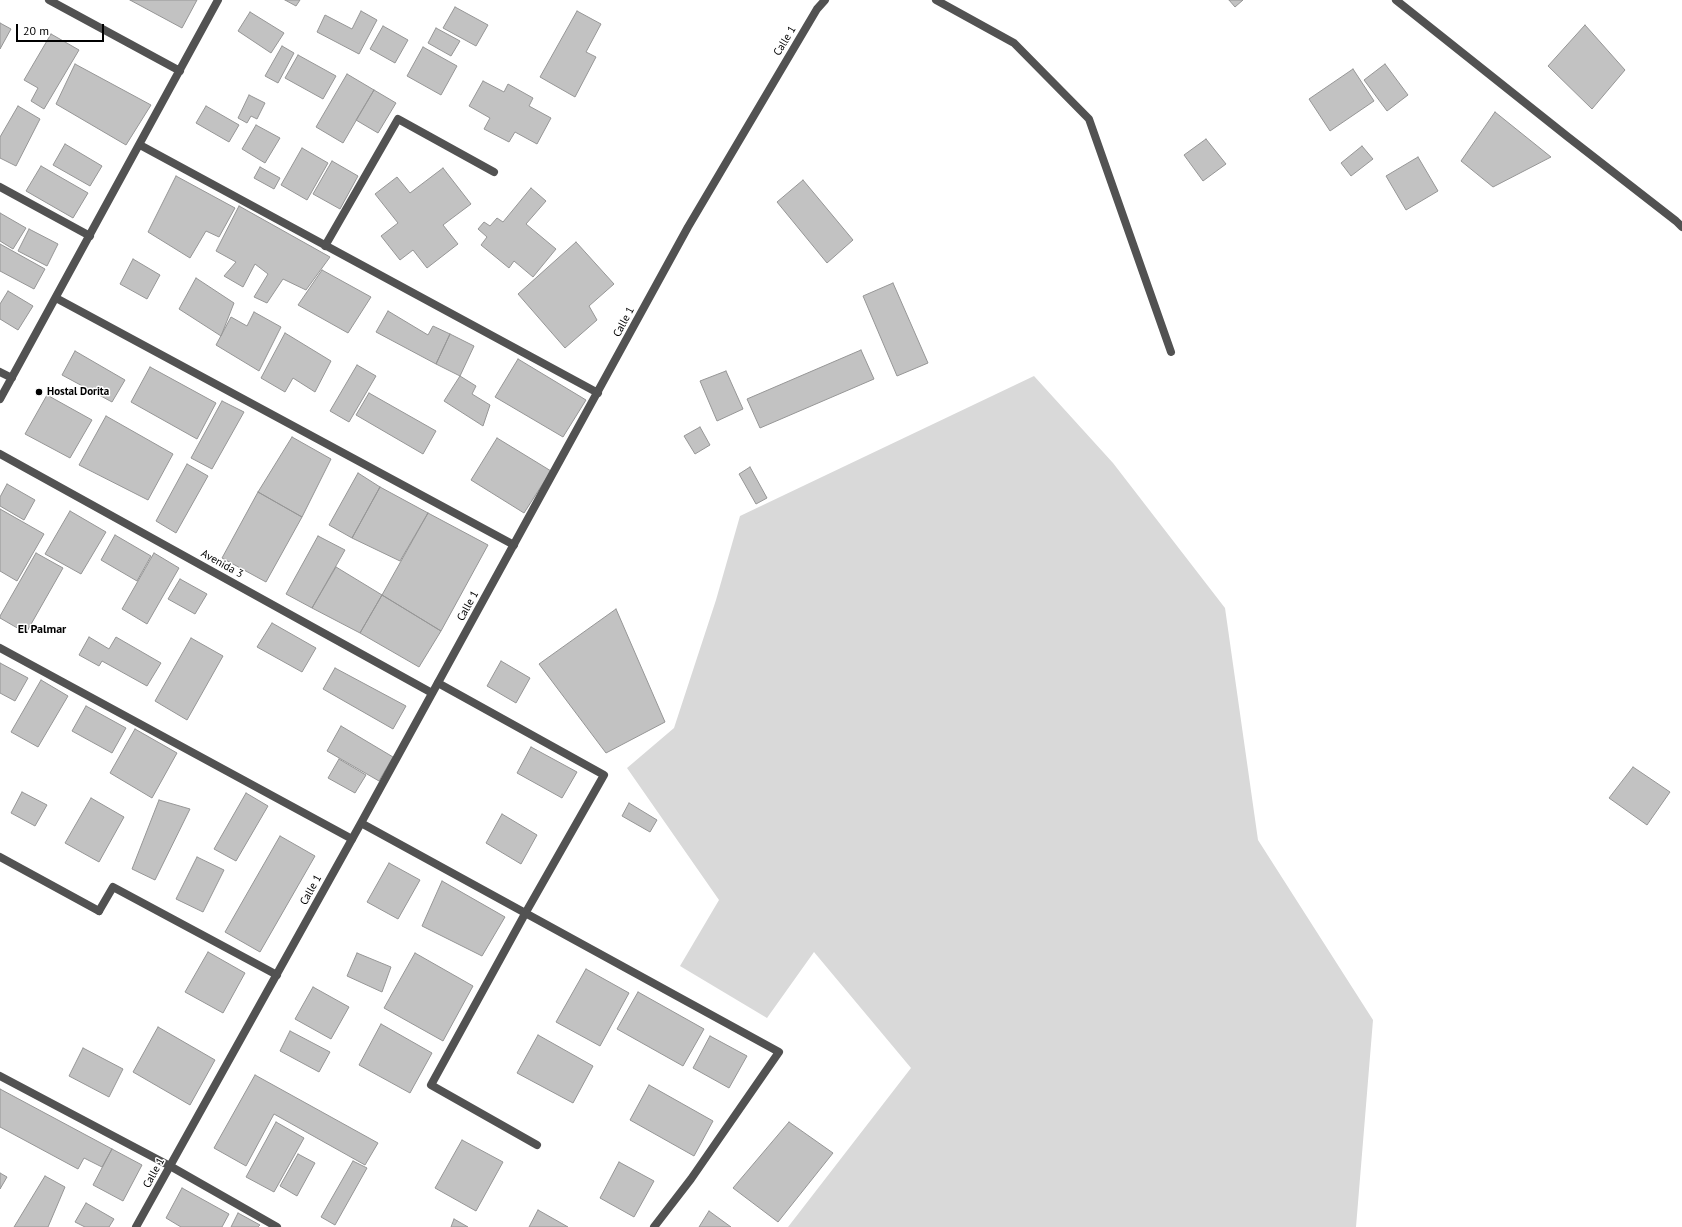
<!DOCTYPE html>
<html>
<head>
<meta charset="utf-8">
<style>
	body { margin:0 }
	#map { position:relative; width:1682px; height:1227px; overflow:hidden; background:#fff; font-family:"PT Sans",sans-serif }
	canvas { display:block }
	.scale { position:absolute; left:16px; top:24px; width:88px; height:18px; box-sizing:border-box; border:2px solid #000; border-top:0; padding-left:5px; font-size:12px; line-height:14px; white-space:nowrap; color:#000; -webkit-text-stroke:3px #fff; paint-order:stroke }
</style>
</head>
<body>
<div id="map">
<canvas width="1682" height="1227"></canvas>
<div class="scale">20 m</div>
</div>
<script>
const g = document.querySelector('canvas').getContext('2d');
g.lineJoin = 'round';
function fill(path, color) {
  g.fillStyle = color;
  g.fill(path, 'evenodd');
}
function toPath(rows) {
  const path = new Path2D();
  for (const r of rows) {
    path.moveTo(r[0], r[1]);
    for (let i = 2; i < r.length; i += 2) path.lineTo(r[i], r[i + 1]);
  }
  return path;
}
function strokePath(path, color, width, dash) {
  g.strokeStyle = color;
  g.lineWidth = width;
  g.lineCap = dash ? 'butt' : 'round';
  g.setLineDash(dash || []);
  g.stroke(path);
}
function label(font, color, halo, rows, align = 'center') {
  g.font = font + ' "PT Sans",sans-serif';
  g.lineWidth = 3;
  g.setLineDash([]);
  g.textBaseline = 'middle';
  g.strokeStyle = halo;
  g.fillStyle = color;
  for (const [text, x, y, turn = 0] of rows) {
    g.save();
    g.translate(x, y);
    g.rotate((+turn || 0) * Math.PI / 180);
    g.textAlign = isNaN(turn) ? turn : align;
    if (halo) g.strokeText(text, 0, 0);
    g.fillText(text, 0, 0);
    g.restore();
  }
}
fill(toPath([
	[1034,376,1113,463,1225,608,1258,840,1373,1020,1356,1227,788,1227,911,1068,814,952,767,1018,680,966,719,900,627,768,674,728,716,600,740,516]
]), '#d9d9d9');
const building = toPath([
	[130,0,197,0,182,28,130,0],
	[285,0,300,0,296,6,285,0],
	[1229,0,1243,0,1235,7,1229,0],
	[455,7,488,25,476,46,443,28,455,7],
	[361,11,377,20,359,54,317,32,325,15,352,29,361,11],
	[577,11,601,24,586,52,596,57,575,97,540,77,577,11],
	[250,12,284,33,271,53,238,31,250,12],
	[0,23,11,29,0,49,0,23],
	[1585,25,1625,70,1592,109,1548,66,1585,25],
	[383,26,408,40,395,63,370,49,383,26],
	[436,28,460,41,451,56,428,43,436,28],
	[51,34,79,50,44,109,31,101,38,88,24,80,51,34],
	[282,46,294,53,278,83,265,76,282,46],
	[423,47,457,66,441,95,407,76,423,47],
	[298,55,336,76,323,99,285,78,298,55],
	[75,64,151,105,126,145,56,104,75,64],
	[1385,64,1408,95,1387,111,1364,80,1385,64],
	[1353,69,1374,101,1330,131,1309,99,1353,69],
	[347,74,374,90,343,143,316,127,347,74],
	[483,81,504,92,508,84,533,98,529,106,551,118,537,144,515,132,509,142,484,129,490,118,469,106,483,81],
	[374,90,396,103,378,133,356,120,374,90],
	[249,95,265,103,257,119,251,116,247,123,238,118,249,95],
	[18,106,40,119,16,166,0,158,0,137,18,106],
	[206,106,239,125,229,142,196,123,206,106],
	[1495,112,1551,157,1493,187,1461,161,1495,112],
	[256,125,280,138,265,163,242,149,256,125],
	[1206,139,1226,164,1203,181,1184,155,1206,139],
	[65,144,102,166,90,186,53,165,65,144],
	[1362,146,1373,159,1351,176,1341,163,1362,146],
	[302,148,328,163,307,200,281,185,302,148],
	[1418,157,1438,191,1406,210,1386,176,1418,157],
	[332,161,358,176,340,209,313,194,332,161],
	[41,166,88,193,73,218,26,191,41,166],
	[260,167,280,178,274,189,254,178,260,167],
	[443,168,471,204,443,225,458,244,427,268,413,250,400,260,381,236,398,223,375,194,397,177,410,193,443,168],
	[176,176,235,208,219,237,206,231,190,258,148,232,176,176],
	[803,180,853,240,827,263,777,202,803,180],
	[531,188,546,201,526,224,556,249,533,277,514,261,509,268,481,245,487,237,478,229,484,222,490,226,497,218,503,222,531,188],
	[239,206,330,257,306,290,283,279,267,303,254,297,268,274,255,264,243,287,224,276,236,262,216,251,239,206],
	[0,213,26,228,13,249,0,241,0,213],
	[29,229,58,244,47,266,18,251,29,229],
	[576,242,614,284,589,306,597,320,565,348,518,294,576,242],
	[0,244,45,269,34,289,0,271,0,244],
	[133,259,160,275,147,299,120,284,133,259],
	[322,270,371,297,348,333,298,305,322,270],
	[196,278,234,303,221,336,179,309,196,278],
	[893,283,928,363,897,376,863,296,893,283],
	[8,291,33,306,18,330,0,319,0,304,8,291],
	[388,311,428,335,433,326,450,334,436,364,376,332,388,311],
	[254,312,281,327,259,371,216,345,231,317,247,326,254,312],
	[285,333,331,361,315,392,293,378,285,392,261,378,285,333],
	[450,334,474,346,460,376,436,364,450,334],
	[861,350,874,379,760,428,747,399,861,350],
	[75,351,125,380,112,402,62,375,75,351],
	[518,359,586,400,563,437,495,397,518,359],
	[357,365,376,376,349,422,330,411,357,365],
	[150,367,216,403,197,439,131,402,150,367],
	[726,371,743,409,717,421,700,381,726,371],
	[460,376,476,386,472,394,490,405,483,426,444,401,460,376],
	[369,393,436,431,423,454,356,415,369,393],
	[47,395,92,420,70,458,25,434,47,395],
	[222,401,244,412,212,469,191,458,222,401],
	[106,416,173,454,148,500,79,465,106,416],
	[700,427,710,445,695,454,684,436,700,427],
	[292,437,331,459,302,517,258,492,292,437],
	[497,438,551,471,524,513,471,480,497,438],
	[187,464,208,476,176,533,156,521,187,464],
	[750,467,767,498,756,504,739,474,750,467],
	[358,473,380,487,352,538,329,525,358,473],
	[7,484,35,500,24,520,0,506,0,497,7,484],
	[380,487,428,513,400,561,352,538,380,487],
	[258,492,302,517,266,582,222,558,258,492],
	[0,509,44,534,17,581,0,571,0,509],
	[70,511,106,532,81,574,45,554,70,511],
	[428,513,488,545,441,631,382,595,428,513],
	[115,535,151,556,137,581,101,560,115,535],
	[318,536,345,550,312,608,286,594,318,536],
	[36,553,63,568,26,633,0,618,0,616,36,553],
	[154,553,179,568,147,624,122,609,154,553],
	[336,567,382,595,360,633,312,608,336,567],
	[180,579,207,594,195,614,168,599,180,579],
	[382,595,441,631,419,667,360,633,382,595],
	[616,609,665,722,606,753,539,664,616,609],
	[272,623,316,648,302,672,257,647,272,623],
	[89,637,109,649,116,637,161,663,147,686,102,661,99,666,79,655,89,637],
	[191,638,223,656,187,720,155,701,191,638],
	[501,661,530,678,516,703,487,686,501,661],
	[0,663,28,678,15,701,0,693,0,663],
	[335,668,406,706,393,729,323,689,335,668],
	[41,680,68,696,38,747,11,732,41,680],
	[86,706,126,728,112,753,72,731,86,706],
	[341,726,393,757,379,781,327,751,341,726],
	[135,729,177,753,152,798,110,773,135,729],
	[531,747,577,772,562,798,517,773,531,747],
	[339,759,366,775,355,793,328,778,339,759],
	[1633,767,1670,792,1647,825,1609,798,1633,767],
	[22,792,47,805,35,826,11,813,22,792],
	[246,793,268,806,236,861,214,849,246,793],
	[91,798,124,817,99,862,65,843,91,798],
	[159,800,190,809,155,880,132,869,159,800],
	[629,803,657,820,650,832,622,816,629,803],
	[502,814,537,835,521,864,486,843,502,814],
	[280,836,315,856,260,952,225,932,280,836],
	[197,857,224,870,203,912,176,899,197,857],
	[389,863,420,880,398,919,367,902,389,863],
	[442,881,505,917,482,956,422,926,442,881],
	[208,952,245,973,223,1013,185,992,208,952],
	[357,953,391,967,382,992,347,976,357,953],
	[415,953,473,986,443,1041,384,1008,415,953],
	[586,969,629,993,600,1046,556,1022,586,969],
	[313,987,349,1007,331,1039,295,1019,313,987],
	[638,992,704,1029,683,1066,617,1029,638,992],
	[381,1024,432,1053,410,1093,359,1065,381,1024],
	[158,1027,215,1060,190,1105,133,1072,158,1027],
	[290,1031,330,1052,319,1072,280,1051,290,1031],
	[538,1035,593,1066,573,1103,517,1073,538,1035],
	[710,1036,747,1056,729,1088,693,1068,710,1036],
	[83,1048,123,1069,109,1097,69,1076,83,1048],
	[255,1075,378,1143,365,1165,274,1114,246,1166,214,1148,255,1075],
	[649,1085,713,1121,694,1156,630,1120,649,1085],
	[0,1089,112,1149,102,1167,84,1158,78,1169,0,1127,0,1089],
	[276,1122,304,1138,274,1192,246,1177,276,1122],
	[789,1122,833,1153,778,1222,733,1188,789,1122],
	[462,1140,503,1162,476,1211,435,1188,462,1140],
	[112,1149,142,1165,123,1201,93,1185,112,1149],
	[298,1154,315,1163,297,1196,280,1186,298,1154],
	[353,1161,367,1168,335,1225,321,1217,353,1161],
	[619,1162,654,1181,634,1217,600,1198,619,1162],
	[0,1173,7,1177,0,1189,0,1173],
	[45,1176,65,1187,48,1227,14,1227,45,1176],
	[182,1188,229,1214,222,1227,181,1227,166,1218,182,1188],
	[86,1203,114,1219,109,1227,85,1227,75,1222,86,1203],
	[538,1210,568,1227,529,1227,538,1210],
	[709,1211,731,1227,699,1227,709,1211],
	[238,1213,260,1225,258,1227,231,1227,238,1213],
	[454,1219,468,1227,451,1227,454,1219]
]);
fill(building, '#c2c2c2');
strokePath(building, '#969696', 1);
strokePath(toPath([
	[0,187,90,236],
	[56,298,514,545],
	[0,648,352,839],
	[438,683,604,775,526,912],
	[99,911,113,887,277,975],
	[0,1076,170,1166,277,1227]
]), '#525252', 8);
strokePath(toPath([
	[49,0,180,71],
	[936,0,1014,43,1089,119,1171,352],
	[1396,0,1568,137,1676,221,1682,227],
	[140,145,598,393],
	[325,246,398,119,494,172],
	[0,372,12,378],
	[0,399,218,0],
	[0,454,432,693],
	[361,823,779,1052,691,1179,654,1227],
	[0,857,99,911],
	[526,912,431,1085,537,1145],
	[136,1227,361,823,688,227,817,9,825,0]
]), '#525252', 8);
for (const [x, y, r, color] of [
	[39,392,4,"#000"]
]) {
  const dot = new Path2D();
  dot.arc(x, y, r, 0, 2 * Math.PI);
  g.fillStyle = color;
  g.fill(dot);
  strokePath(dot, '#fff', 1.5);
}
label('11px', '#000', '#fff', [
	["Calle 1",785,41,-59],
	["Calle 1",624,322,-62],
	["Avenida 3",222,564,29],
	["Calle 1",468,606,-61],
	["Calle 1",311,890,-61],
	["Calle 1",154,1173,-61]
]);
label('bold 11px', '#000', '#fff', [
	["Hostal Dorita",47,392]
], 'left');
label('bold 12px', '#000', '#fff', [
	["El Palmar",42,630]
]);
</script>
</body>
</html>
